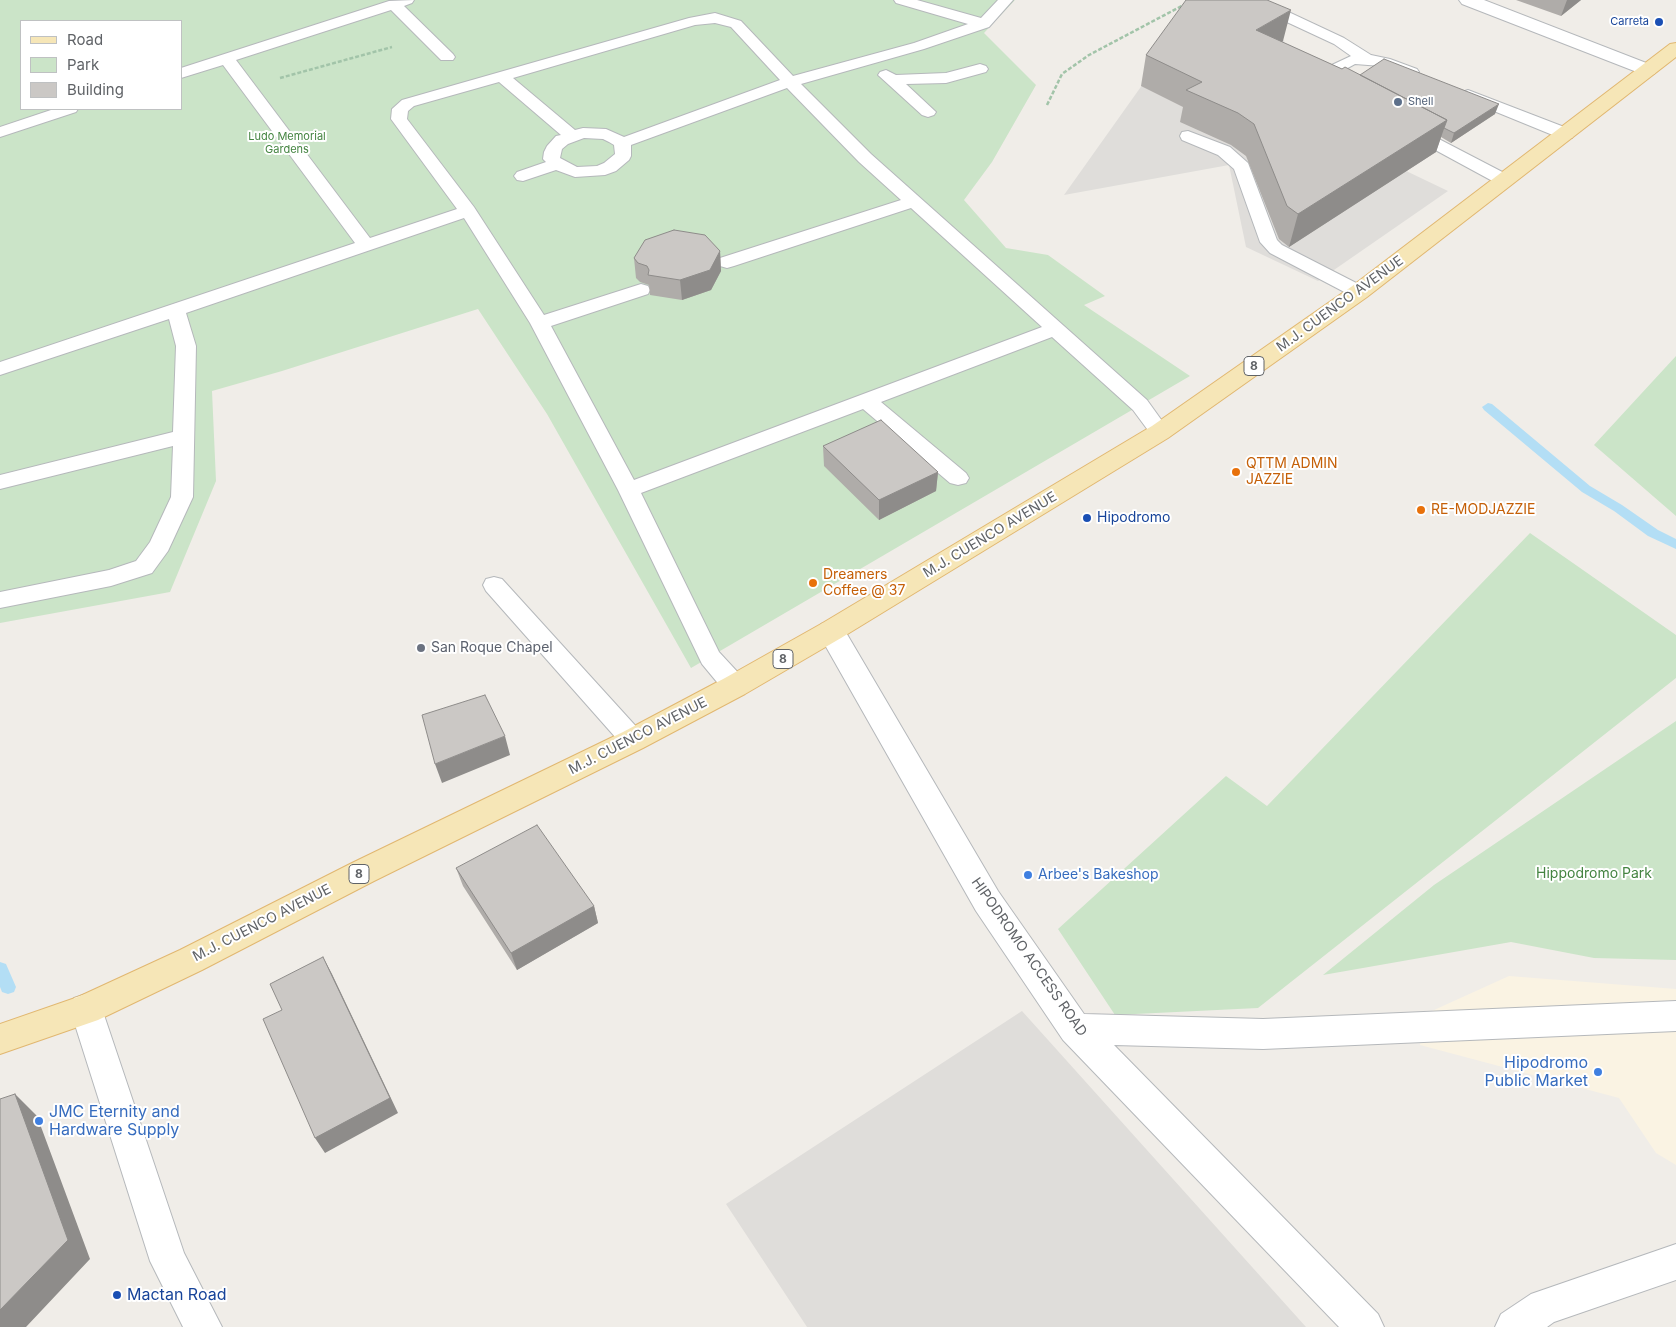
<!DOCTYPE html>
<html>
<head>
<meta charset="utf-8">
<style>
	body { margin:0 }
	#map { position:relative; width:1676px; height:1327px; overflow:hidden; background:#f0ede8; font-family:Inter,sans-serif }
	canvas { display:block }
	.legend { position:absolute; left:20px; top:20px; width:162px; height:90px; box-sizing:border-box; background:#fff; border:1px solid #bfc1c2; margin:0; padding:6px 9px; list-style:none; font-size:15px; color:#606367 }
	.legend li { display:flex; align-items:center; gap:10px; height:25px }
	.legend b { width:25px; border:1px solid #bfc1c2 }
</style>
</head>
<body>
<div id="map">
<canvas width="1676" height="1327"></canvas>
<ul class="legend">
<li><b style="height:6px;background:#f6e6b7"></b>Road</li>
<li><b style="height:14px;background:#cbe4c8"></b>Park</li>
<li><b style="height:14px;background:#cbc8c5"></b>Building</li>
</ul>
</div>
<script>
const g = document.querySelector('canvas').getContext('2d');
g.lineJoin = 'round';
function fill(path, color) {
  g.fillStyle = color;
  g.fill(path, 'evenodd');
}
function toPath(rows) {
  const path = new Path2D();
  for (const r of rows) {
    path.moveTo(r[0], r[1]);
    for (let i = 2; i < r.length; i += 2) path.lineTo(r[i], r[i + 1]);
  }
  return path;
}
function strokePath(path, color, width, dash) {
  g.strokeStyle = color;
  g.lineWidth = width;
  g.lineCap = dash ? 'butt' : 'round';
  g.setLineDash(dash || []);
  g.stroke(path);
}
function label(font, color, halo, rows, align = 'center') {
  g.font = font + ' Inter,sans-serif';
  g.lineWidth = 4;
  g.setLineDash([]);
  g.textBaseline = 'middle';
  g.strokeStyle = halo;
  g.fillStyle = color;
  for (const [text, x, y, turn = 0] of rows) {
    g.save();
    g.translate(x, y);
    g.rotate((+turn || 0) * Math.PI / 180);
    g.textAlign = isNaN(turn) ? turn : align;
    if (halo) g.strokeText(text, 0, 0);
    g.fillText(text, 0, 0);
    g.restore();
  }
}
fill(toPath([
	[1509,976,1676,989,1676,1165,1656,1153,1619,1098,1420,1045,1423,1015]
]), '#faf3e3');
fill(toPath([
	[1199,5,1285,41,1218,81,1448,191,1318,281,1246,247,1229,165,1064,195],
	[1022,1011,1306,1327,807,1327,726,1204]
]), '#dfddda');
fill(toPath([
	[0,0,1015,0,984,33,1036,85,992,162,964,200,1006,248,1048,255,1105,296,1084,305,1190,376,691,668,547,414,478,309,282,371,212,391,216,481,170,592,0,623],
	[21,21,181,21,181,109,21,109],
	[1676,356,1676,516,1594,445],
	[1530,533,1676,635,1676,678,1258,1008,1115,1015,1058,929,1226,776,1267,806],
	[1676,721,1676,960,1594,958,1511,942,1323,975,1434,885]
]), '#cbe4c8');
fill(toPath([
	[1488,403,1492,404,1590,486,1622,505,1658,530,1676,539,1676,549,1648,536,1614,511,1582,492,1484,410,1482,407,1488,403],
	[0,962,6,964,16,987,14,992,8,994,2,992,0,987,0,962]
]), '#b3def5');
const lane = toPath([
	[414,0,412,3,404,6,453,54,455,57,453,60,441,60,391,10,236,60,370,238,457,209,391,119,392,109,402,100,689,18,715,13,741,21,793,76,914,43,968,24,896,3,894,0,917,0,981,18,998,0,1013,0,989,27,924,49,801,84,871,154,1147,400,1170,432,1167,437,1160,439,1153,437,1133,410,1052,337,881,402,966,473,969,478,966,483,958,485,950,483,863,409,641,493,719,652,744,679,747,686,744,693,735,695,726,693,702,664,618,490,530,323,464,218,186,313,196,346,193,497,168,551,152,573,111,586,0,608,0,592,109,570,136,561,150,542,171,497,173,446,0,489,0,475,173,432,176,346,169,319,0,375,0,362,355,243,223,65,181,78,181,68,389,1,414,0],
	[715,23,731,27,780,80,624,137,606,129,583,128,575,130,513,78,695,25,715,23],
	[499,82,561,135,556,136,547,146,544,152,543,159,546,162,517,172,514,176,517,180,523,181,556,170,575,177,605,175,616,171,629,160,631,156,631,145,787,88,859,162,901,200,720,258,718,262,720,266,727,268,734,266,911,208,1042,327,634,480,551,326,648,294,650,290,648,286,641,284,544,315,474,207,407,119,408,111,414,106,499,82],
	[584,138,603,139,609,142,614,145,615,154,604,163,597,166,577,167,560,158,562,149,568,144,584,138],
	[1244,0,1263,0,1344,38,1371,55,1390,59,1417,69,1419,72,1417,75,1411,77,1381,66,1355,64,1333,76,1335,80,1342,88,1340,91,1328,91,1319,82,1317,74,1319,71,1351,56,1334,44,1246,3,1244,0],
	[980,64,986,66,988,69,986,72,946,83,906,84,936,112,934,115,928,117,922,115,878,75,880,72,886,70,896,75,946,73,980,64],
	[1468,90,1572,130,1574,134,1572,138,1560,138,1462,98,1460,95,1462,92,1468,90],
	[54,109,78,109,76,112,0,137,0,127,54,109],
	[1410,124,1510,176,1513,180,1510,184,1504,185,1498,184,1404,133,1402,129,1404,125,1410,124],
	[1188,131,1230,147,1248,163,1277,240,1282,245,1366,288,1368,292,1366,296,1359,298,1352,296,1270,253,1260,242,1234,169,1218,155,1182,140,1180,136,1182,132,1188,131],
	[494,577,502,579,642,733,645,740,642,747,633,750,624,747,486,591,483,585,486,579,494,577]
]);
const street = toPath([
	[1459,0,1484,0,1654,66,1657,70,1654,74,1648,75,1642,74,1462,4,1459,0],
	[831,621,841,624,998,891,1084,1014,1263,1019,1676,1001,1676,1031,1263,1049,1114,1045,1378,1314,1384,1327,1339,1327,1063,1040,976,911,821,638,818,631,821,624,831,621],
	[86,994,98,998,102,1009,184,1253,222,1327,183,1327,150,1261,70,1009,74,998,86,994],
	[1676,1244,1676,1280,1554,1322,1547,1327,1495,1327,1501,1314,1531,1294,1676,1244]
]);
const primary = toPath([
	[1676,43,1676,57,1367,297,1168,438,841,638,745,694,643,748,374,881,202,970,98,1020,0,1054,0,1024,78,997,180,950,352,863,623,732,725,678,821,624,1152,426,1351,287,1670,44,1676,43]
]);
strokePath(lane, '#b5b8bb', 2);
strokePath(street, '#b5b8bb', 2);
strokePath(primary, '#e1b770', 2);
strokePath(toPath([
	[280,78,392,47],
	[1047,105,1062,74,1089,55,1193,0]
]), '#a2c4a9', 2.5, [4, 2]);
fill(lane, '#fff');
fill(street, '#fff');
fill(primary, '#f6e6b7');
fill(toPath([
	[1516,0,1581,0,1561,16],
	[1283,41,1282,42,1342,69,1360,75,1495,114,1451,143,1441,137,1436,152,1289,247,1279,239,1246,156,1231,145,1180,122,1183,107,1141,86,1146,55],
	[720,251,721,271,711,290,682,300,650,295,649,285,640,282,636,278,634,258],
	[823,446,938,472,936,491,879,520,824,466],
	[456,868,594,906,598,923,517,970,463,886]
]), '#afaca9');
fill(toPath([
	[1567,0,1581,0,1561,16],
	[1291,10,1283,41,1249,62,1256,30],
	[1499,104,1495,114,1451,143,1454,133],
	[1447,120,1436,152,1289,247,1298,214],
	[720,251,721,271,711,290,682,300,680,280],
	[938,472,936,491,879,520,879,500],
	[505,736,510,755,442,783,435,764],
	[594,906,598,923,517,970,511,953],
	[323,957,332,974,398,1113,325,1153,315,1138],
	[15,1094,37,1116,90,1259,26,1327,0,1327,0,1310]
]), '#8e8c8a');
const building = toPath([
	[1186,0,1267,0,1291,10,1256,30,1342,69,1345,67,1447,120,1298,214,1287,206,1254,124,1238,113,1186,90,1202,82,1146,55,1186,0],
	[1384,59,1499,104,1454,133,1444,128,1447,120,1360,75,1384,59],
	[674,230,705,235,720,251,710,270,680,280,648,275,649,270,647,266,638,263,634,258,645,240,674,230],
	[881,420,938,472,879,500,823,446,881,420],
	[485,695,505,736,435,764,422,715,485,695],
	[537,825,594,906,511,953,456,868,537,825],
	[323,957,390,1098,315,1138,263,1019,282,1010,270,984,323,957],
	[15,1094,68,1240,0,1310,0,1099,15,1094]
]);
fill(building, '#cbc8c5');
strokePath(building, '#8e8c8a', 1);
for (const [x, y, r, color] of [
	[1659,22,5,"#1a4fb4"],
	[1398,102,5,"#5c6f8a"],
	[1236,472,5,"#e8710a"],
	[1421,510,5,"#e8710a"],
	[1087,518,5,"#1a4fb4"],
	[813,583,5,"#e8710a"],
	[421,648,5,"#6b7280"],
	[1028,875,5,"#3f7fe0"],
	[1598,1072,5,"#3f7fe0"],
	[39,1121,5,"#3f7fe0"],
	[117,1295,5,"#1a4fb4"]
]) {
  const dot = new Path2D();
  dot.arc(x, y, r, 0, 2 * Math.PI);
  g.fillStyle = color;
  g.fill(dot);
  strokePath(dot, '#fff', 2);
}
label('11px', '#164399', '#fff', [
	["Carreta",1649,22]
], 'right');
label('11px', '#4e5e75', '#fff', [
	["Shell",1408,102]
], 'left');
label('11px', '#448441', '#fff', [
	["Ludo Memorial",287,137],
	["Gardens",287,150]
]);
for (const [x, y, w] of [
	[1254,366,20],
	[783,659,20],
	[359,874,20]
]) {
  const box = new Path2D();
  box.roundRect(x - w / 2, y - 9.5, w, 19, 4);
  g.fillStyle = '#fff';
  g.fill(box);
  strokePath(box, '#606367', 1);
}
label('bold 12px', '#606367', null, [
	["8",1254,366],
	["8",783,659],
	["8",359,874]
]);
label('14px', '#606367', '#fff', [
	["M.J. CUENCO AVENUE",1340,304,-36],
	["M.J. CUENCO AVENUE",990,535,-31],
	["M.J. CUENCO AVENUE",638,736,-27],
	["M.J. CUENCO AVENUE",262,923,-27],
	["HIPODROMO ACCESS ROAD",1029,957,55]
]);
label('14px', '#c56008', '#fff', [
	["QTTM ADMIN",1246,464],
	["JAZZIE",1246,480],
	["RE-MODJAZZIE",1431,510],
	["Dreamers",823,575],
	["Coffee @ 37",823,591]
], 'left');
label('14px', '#164399', '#fff', [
	["Hipodromo",1097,518]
], 'left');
label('14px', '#5b616d', '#fff', [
	["San Roque Chapel",431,648]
], 'left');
label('14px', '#448441', '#fff', [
	["Hippodromo Park",1594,874]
]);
label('14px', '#366cbe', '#fff', [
	["Arbee's Bakeshop",1038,875]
], 'left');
label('16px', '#366cbe', '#fff', [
	["Hipodromo",1588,1063],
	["Public Market",1588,1081],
	["JMC Eternity and",49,1112,"left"],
	["Hardware Supply",49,1130,"left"]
], 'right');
label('16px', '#164399', '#fff', [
	["Mactan Road",127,1295]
], 'left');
</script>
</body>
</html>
